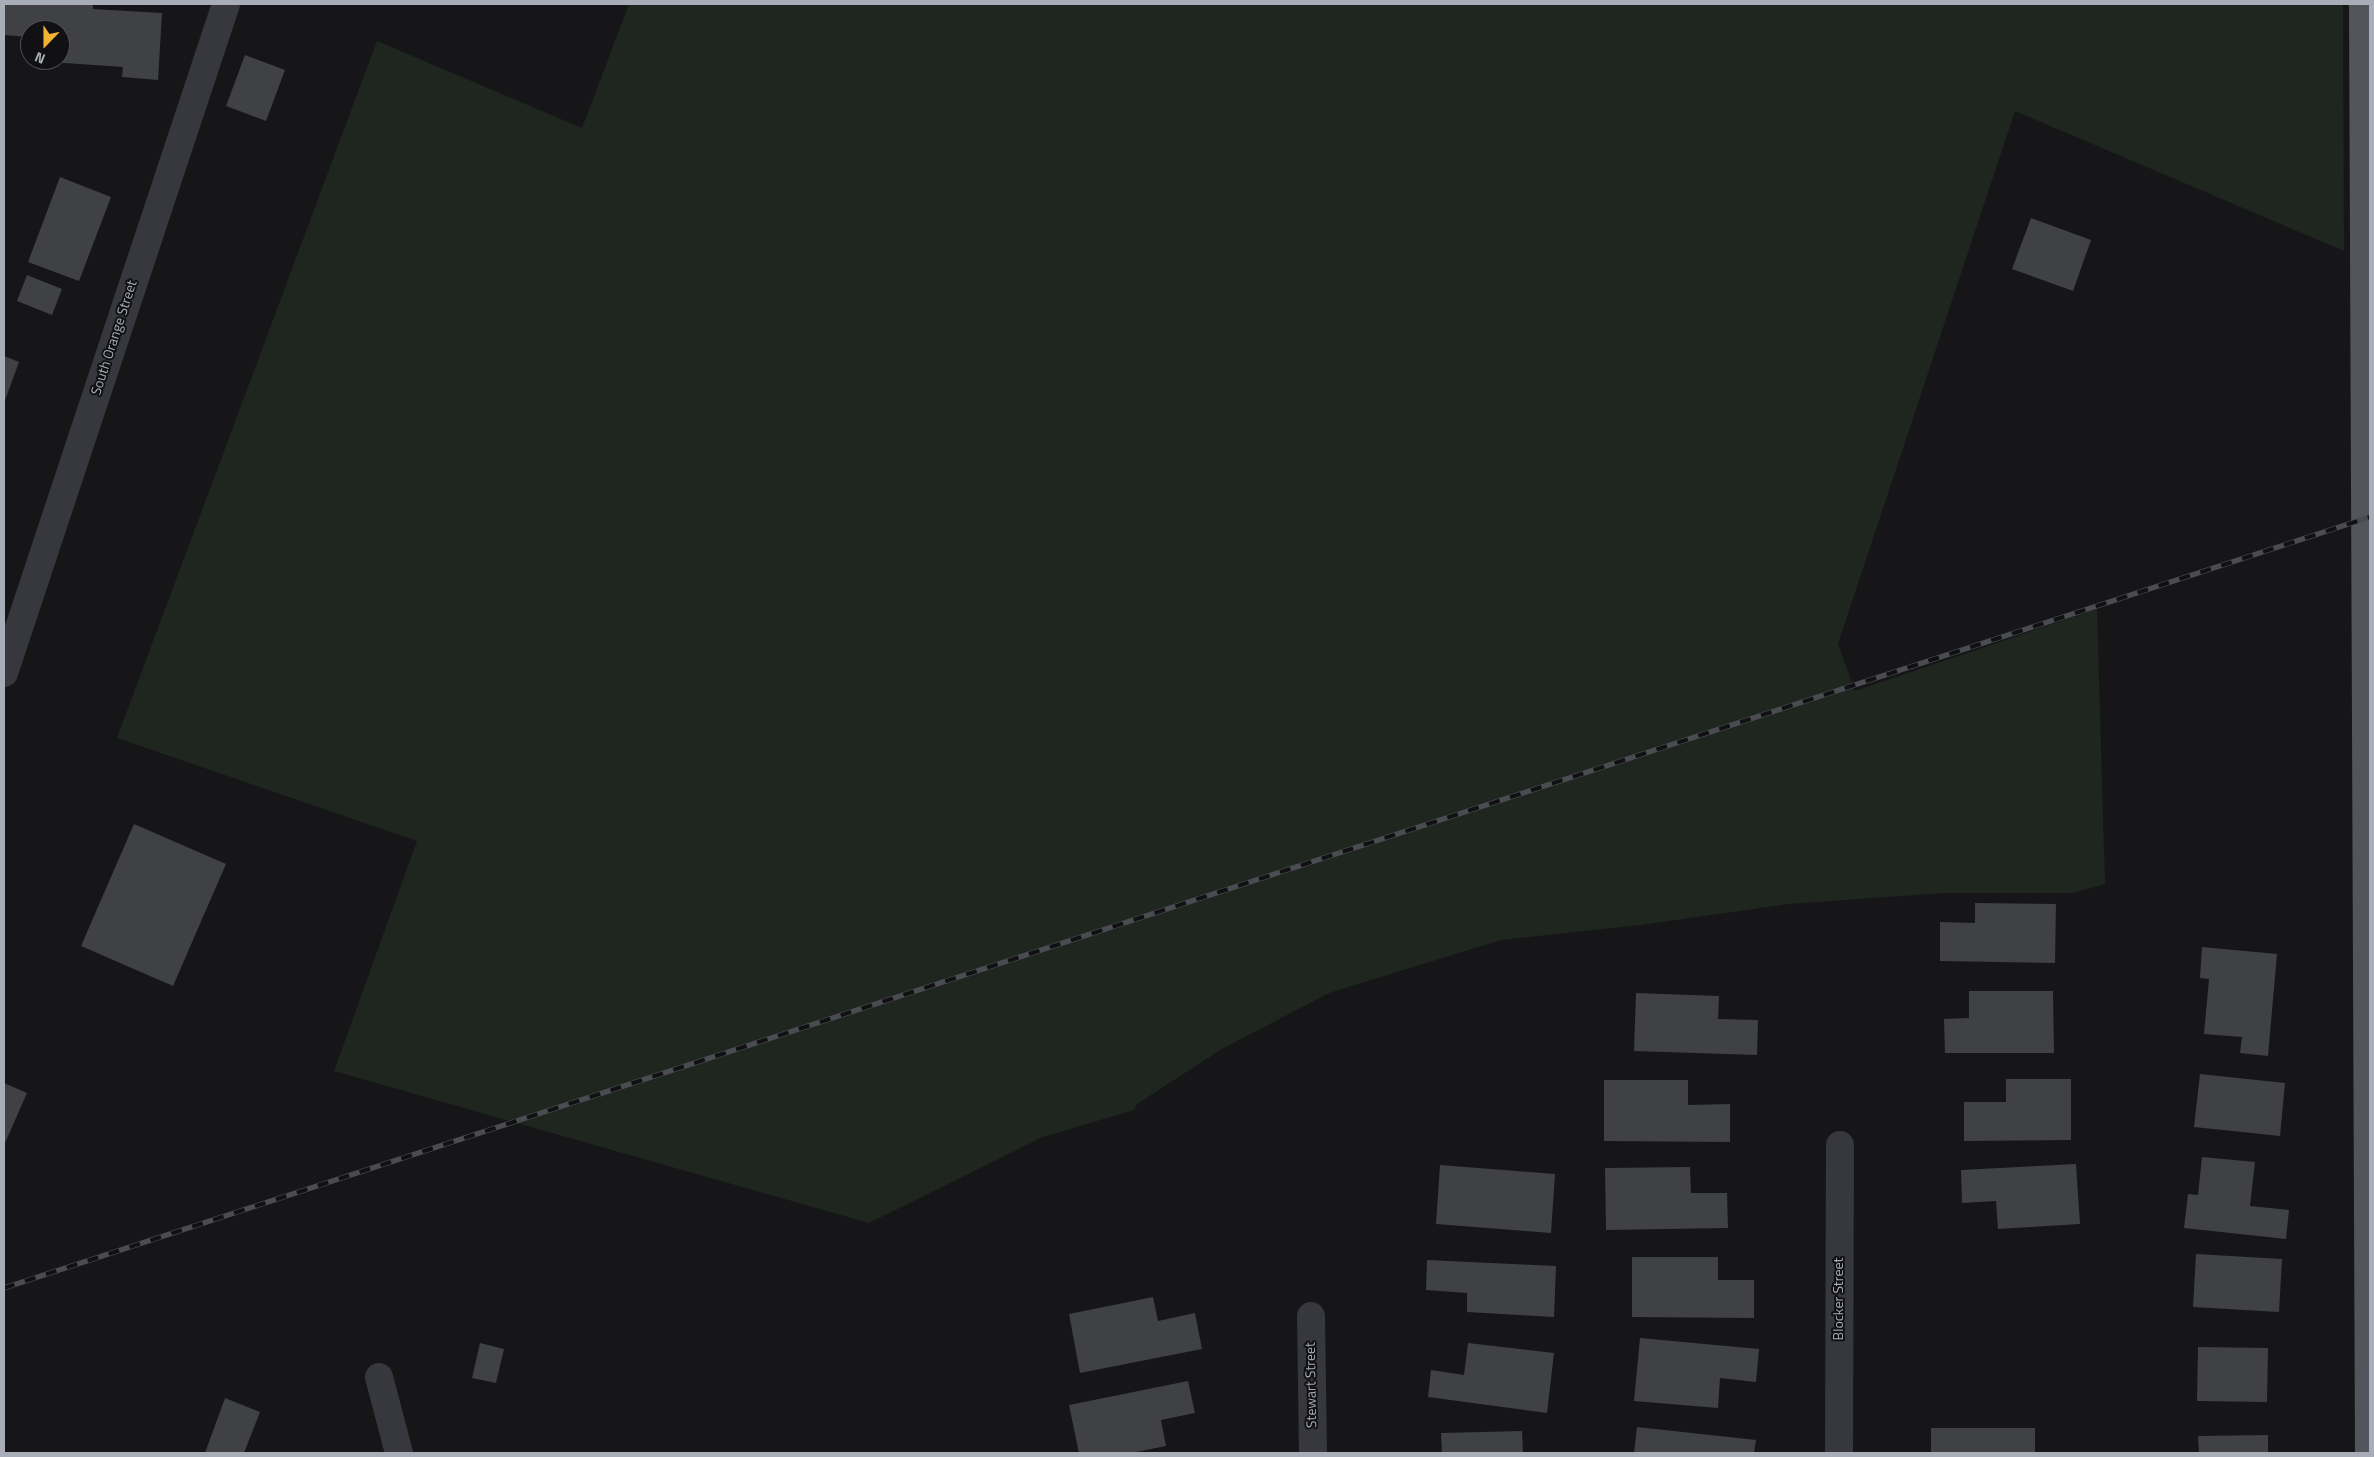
<!DOCTYPE html>
<html>
<head>
<meta charset="utf-8">
<style>
	body { margin:0 }
	#map { position:relative; width:2374px; height:1457px; overflow:hidden; background:#161618; font-family:"Titillium Web",sans-serif }
	canvas { display:block }
	.frame { position:absolute; inset:0; border:5px solid #a8adb8; pointer-events:none }
	.north { position:absolute; left:20px; top:20px; width:50px; height:50px; box-sizing:border-box; background:#111113; border:1px solid #4d4f55; border-radius:50%; rotate:202deg; font-size:14px; font-weight:700; line-height:20px; text-align:center; color:#a8adb8 }
	.north::after { content:''; display:block; margin:auto; width:18px; height:22px; background:#f2b134; clip-path:polygon(50% 0,100% 100%,50% 72%,0 100%) }
</style>
</head>
<body>
<div id="map">
<canvas width="2374" height="1457"></canvas>
<div class="frame"></div>
<div class="north">N</div>
</div>
<script>
const g = document.querySelector('canvas').getContext('2d');
g.lineJoin = 'round';
function fill(path, color) {
  g.fillStyle = color;
  g.fill(path, 'evenodd');
}
function toPath(rows) {
  const path = new Path2D();
  for (const r of rows) {
    path.moveTo(r[0], r[1]);
    for (let i = 2; i < r.length; i += 2) path.lineTo(r[i], r[i + 1]);
  }
  return path;
}
function strokePath(path, color, width, dash) {
  g.strokeStyle = color;
  g.lineWidth = width;
  g.lineCap = dash ? 'butt' : 'round';
  g.setLineDash(dash || []);
  g.stroke(path);
}
function label(font, color, halo, rows, align = 'center') {
  g.font = font + ' "Titillium Web",sans-serif';
  g.lineWidth = 4;
  g.setLineDash([]);
  g.textBaseline = 'middle';
  g.strokeStyle = halo;
  g.fillStyle = color;
  for (const [text, x, y, turn = 0] of rows) {
    g.save();
    g.translate(x, y);
    g.rotate((+turn || 0) * Math.PI / 180);
    g.textAlign = isNaN(turn) ? turn : align;
    if (halo) g.strokeText(text, 0, 0);
    g.fillText(text, 0, 0);
    g.restore();
  }
}
fill(toPath([
	[629,4,2343,4,2344,251,2015,111,1838,644,1855,691,2097,609,2105,884,2073,893,1945,893,1789,904,1640,925,1501,940,1329,993,1222,1049,1137,1104,1134,1110,1043,1137,869,1223,334,1071,417,841,117,738,377,41,582,128]
]), '#1e261f');
fill(toPath([
	[4,4,93,4,93,9,162,13,158,80,122,77,123,67,36,61,60,60,60,30,30,30,30,37,4,35],
	[245,55,285,70,266,121,226,106],
	[60,177,111,197,79,281,28,262],
	[2031,218,2091,240,2073,291,2012,269],
	[27,275,62,289,52,315,17,301],
	[4,356,19,362,4,403],
	[134,824,226,864,173,986,81,946],
	[1975,903,2056,904,2055,963,1940,961,1940,922,1975,923],
	[2202,947,2277,954,2268,1056,2240,1053,2242,1037,2204,1034,2209,979,2200,978],
	[1969,991,2053,991,2054,1053,1945,1053,1944,1019,1969,1018],
	[1636,993,1719,996,1718,1019,1758,1020,1757,1055,1634,1051],
	[2200,1074,2285,1083,2280,1136,2194,1127],
	[2006,1079,2071,1079,2071,1140,1964,1141,1964,1102,2006,1102],
	[1604,1080,1688,1080,1688,1105,1730,1104,1730,1142,1604,1141],
	[4,1083,27,1093,5,1143,4,1142],
	[2202,1157,2255,1162,2250,1206,2289,1210,2286,1239,2184,1228,2188,1194,2198,1195],
	[2076,1164,2080,1224,1998,1229,1996,1201,1962,1203,1961,1170],
	[1440,1165,1555,1174,1551,1233,1436,1224],
	[1690,1167,1691,1193,1727,1193,1728,1228,1606,1230,1605,1168],
	[2196,1254,2282,1259,2279,1312,2193,1307],
	[1632,1257,1718,1257,1718,1280,1754,1280,1754,1318,1632,1317],
	[1427,1260,1556,1266,1554,1317,1467,1312,1467,1293,1426,1290],
	[1153,1297,1158,1321,1195,1313,1202,1349,1080,1373,1069,1314],
	[1640,1338,1759,1349,1756,1382,1720,1378,1718,1408,1634,1401],
	[480,1343,504,1349,496,1383,472,1378],
	[1468,1343,1554,1353,1547,1413,1428,1397,1431,1370,1464,1375],
	[2198,1347,2268,1348,2267,1402,2197,1401],
	[1188,1381,1195,1413,1161,1420,1166,1446,1131,1453,1079,1453,1069,1405],
	[225,1398,260,1412,244,1453,205,1453],
	[1637,1427,1756,1440,1754,1453,1634,1453],
	[1931,1428,2035,1428,2035,1453,1931,1453],
	[1522,1431,1523,1453,1442,1453,1441,1433],
	[2268,1435,2268,1453,2199,1453,2198,1436]
]), '#404145');
strokePath(toPath([
	[4,673,226,4],
	[1311,1316,1313,1453],
	[379,1377,399,1453],
	[1839,1453,1840,1145]
]), '#37383d', 28);
strokePath(toPath([
	[2363,4,2369,1453]
]), '#53555c', 28);
const rail = toPath([
	[4,1288,2370,517]
]);
strokePath(rail, '#4a4c52', 5.5);
strokePath(rail, '#111113', 4, [11]);
label('14px', '#a8adb8', '#111113', [
	["South Orange Street",115,338,-72],
	["Blocker Street",1840,1299,-90],
	["Stewart Street",1312,1385,-91]
]);
</script>
</body>
</html>
